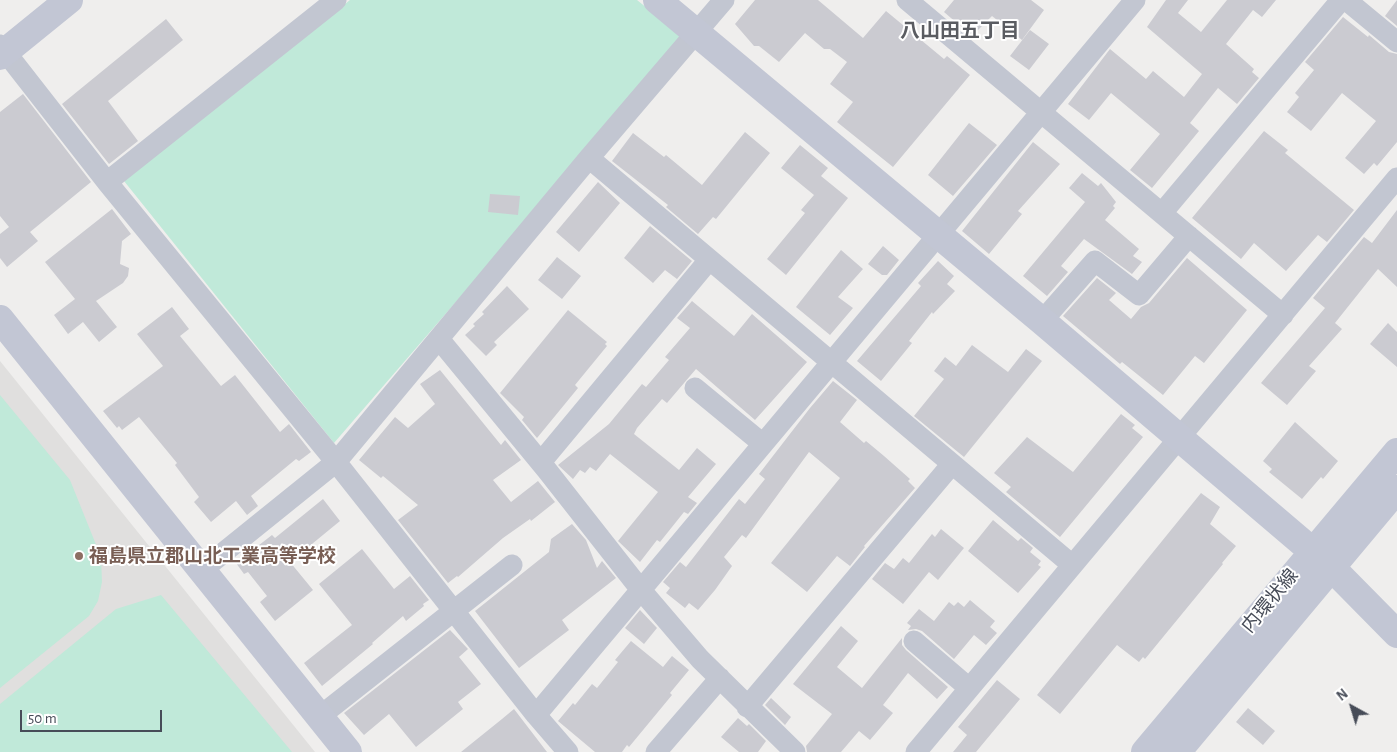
<!DOCTYPE html>
<html>
<head>
<meta charset="utf-8">
<style>
	body { margin:0 }
	#map { position:relative; width:1397px; height:752px; overflow:hidden; background:#efeeed; font-family:"Alegreya Sans",sans-serif }
	canvas { display:block }
	.north { position:absolute; left:1327px; top:682px; width:50px; height:50px; -webkit-text-stroke:4px #fff; paint-order:stroke; rotate:321deg; font-size:14px; font-weight:700; line-height:20px; text-align:center; color:#474c58 }
	.north::after { content:''; display:block; margin:auto; width:18px; height:22px; background:#474c58; clip-path:polygon(50% 0,100% 100%,50% 72%,0 100%) }
	.scale { position:absolute; left:20px; top:710px; width:142px; height:22px; box-sizing:border-box; border:2px solid #474c58; border-top:0; padding-left:6px; font-size:15px; line-height:18px; white-space:nowrap; color:#474c58; -webkit-text-stroke:4px #fff; paint-order:stroke }
</style>
</head>
<body>
<div id="map">
<canvas width="1397" height="752"></canvas>
<div class="north">N</div>
<div class="scale">50 m</div>
</div>
<script>
const g = document.querySelector('canvas').getContext('2d');
g.lineJoin = 'round';
function fill(path, color) {
  g.fillStyle = color;
  g.fill(path, 'evenodd');
}
function toPath(rows) {
  const path = new Path2D();
  for (const r of rows) {
    path.moveTo(r[0], r[1]);
    for (let i = 2; i < r.length; i += 2) path.lineTo(r[i], r[i + 1]);
  }
  return path;
}
function strokePath(path, color, width, dash) {
  g.strokeStyle = color;
  g.lineWidth = width;
  g.lineCap = dash ? 'butt' : 'round';
  g.setLineDash(dash || []);
  g.stroke(path);
}
function label(font, color, halo, rows, align = 'center') {
  g.font = font + ' "Alegreya Sans","Noto Sans JP",sans-serif';
  g.lineWidth = 4;
  g.setLineDash([]);
  g.textBaseline = 'middle';
  g.strokeStyle = halo;
  g.fillStyle = color;
  for (const [text, x, y, turn = 0] of rows) {
    g.save();
    g.translate(x, y);
    g.rotate((+turn || 0) * Math.PI / 180);
    g.textAlign = isNaN(turn) ? turn : align;
    if (halo) g.strokeText(text, 0, 0);
    g.fillText(text, 0, 0);
    g.restore();
  }
}
fill(toPath([
	[0,361,315,752,0,752]
]), '#e0dfde');
fill(toPath([
	[350,0,637,0,684,38,334,443,124,181],
	[0,395,70,480,101,557,102,582,98,601,89,616,0,688],
	[161,595,292,752,0,752,0,704,116,609]
]), '#c0e9d9');
fill(toPath([
	[755,0,818,0,863,38,886,11,944,59,947,56,970,75,893,167,837,122,853,102,830,84,847,62,830,49,824,49,805,33,779,62,759,46,754,46,735,24],
	[954,0,1031,0,1044,10,1022,40,992,16,972,36,944,12],
	[1166,0,1188,0,1178,13,1201,32,1227,0,1276,0,1262,17,1253,10,1226,44,1254,69,1252,72,1259,78,1237,104,1218,88,1190,123,1199,131,1152,188,1130,170,1160,134,1111,93,1089,120,1068,104,1110,49,1146,79,1153,71,1184,97,1202,74,1147,27],
	[1397,0,1397,26,1385,16],
	[1343,17,1368,37,1369,35,1389,52,1397,54,1397,142,1377,166,1374,163,1364,174,1345,158,1376,121,1342,93,1311,131,1287,112,1299,97,1295,93,1314,70,1305,62],
	[166,19,183,40,108,101,138,141,109,164,62,104],
	[1030,30,1049,44,1029,70,1010,56],
	[23,94,91,182,30,232,38,241,7,267,0,258,0,234,9,227,0,216,0,112],
	[969,123,997,145,953,196,928,175],
	[1264,131,1288,150,1285,153,1354,210,1327,242,1318,235,1286,271,1254,243,1241,259,1192,218],
	[745,132,770,153,716,219,713,217,698,234,666,207,668,205,612,161,633,133,664,157,666,155,702,185],
	[1033,142,1060,164,1018,211,1022,214,989,254,962,231],
	[800,145,828,168,821,176,848,198,786,275,767,259,805,213,801,210,814,195,781,168],
	[1082,173,1098,186,1101,183,1116,202,1113,206,1115,208,1105,220,1139,249,1133,256,1142,262,1132,274,1084,239,1061,266,1068,272,1047,296,1023,276,1085,202,1069,188],
	[598,182,620,203,579,252,556,232],
	[490,194,520,196,518,215,488,212],
	[112,209,131,234,122,241,120,264,129,268,128,276,123,283,96,301,117,327,99,342,83,322,68,334,54,315,75,299,45,262],
	[1397,210,1397,287,1378,269,1335,323,1342,329,1309,366,1316,371,1287,405,1261,383,1325,308,1313,298,1364,237,1372,243],
	[650,226,692,261,677,279,665,270,653,283,624,258],
	[883,246,899,260,887,275,882,275,868,264],
	[841,250,863,269,838,297,853,308,830,335,796,307],
	[557,257,581,276,562,299,538,280],
	[1187,258,1247,310,1204,363,1195,356,1163,395,1122,362,1120,364,1063,316,1097,278,1116,293,1109,300,1131,319,1141,307,1149,303],
	[938,261,954,276,947,284,955,291,933,314,932,312,909,341,912,343,881,381,857,361,921,286,918,283],
	[507,286,529,309,494,342,497,345,486,356,465,335,475,326,473,324,484,314,482,312],
	[692,301,734,336,752,314,807,362,755,420,696,369,667,403,662,399,637,428,634,434,679,470,697,448,716,464,688,497,697,503,688,514,684,512,660,542,657,540,640,562,618,541,658,492,610,454,596,471,590,467,585,473,580,470,573,479,558,465,609,424,642,384,646,387,669,360,665,357,690,328,677,318],
	[172,307,189,329,180,336,221,386,235,375,280,432,289,424,311,452,299,461,296,459,251,496,258,506,247,515,236,501,211,522,194,502,199,497,175,465,177,463,139,417,122,430,119,426,117,428,103,411,163,366,137,334],
	[568,310,607,342,605,344,607,346,575,385,578,388,537,438,522,420,524,417,500,393],
	[1388,323,1397,332,1397,367,1370,344],
	[972,345,1008,372,1026,349,1042,361,964,457,914,416,944,379,934,371,945,357,956,366],
	[440,370,501,445,505,440,521,460,493,480,511,502,538,481,555,502,531,521,530,519,503,538,458,577,457,576,448,583,398,520,418,505,383,476,381,478,359,460,395,417,408,428,435,404,420,384],
	[833,381,857,400,840,422,864,443,866,441,884,456,910,479,908,481,915,488,864,546,865,547,850,566,837,556,807,592,771,563,840,478,809,452,746,538,742,535,724,557,732,566,715,590,698,610,689,603,685,608,666,593,670,588,663,582,680,562,686,567,739,499,745,504,765,479,759,474,810,408],
	[1121,414,1135,425,1132,428,1143,437,1060,537,1006,492,1011,487,994,473,1027,437,1073,472],
	[1295,422,1338,461,1323,479,1321,477,1302,499,1269,472,1272,469,1263,461],
	[1201,493,1220,507,1210,524,1236,546,1222,563,1223,564,1145,659,1143,657,1139,662,1117,645,1060,714,1037,695],
	[323,499,340,521,290,562,313,590,275,621,260,602,267,596,248,572,244,574,236,563,272,535,275,538],
	[993,520,1018,541,1021,538,1033,548,1030,552,1041,561,1038,565,1041,567,1018,593,968,551],
	[572,524,586,540,597,568,602,561,616,578,562,620,569,630,519,668,475,611,549,552,551,539],
	[941,529,964,548,938,580,929,572,903,604,872,579,885,563,894,569,903,558,909,563,932,534,935,537],
	[362,549,394,589,410,576,429,600,423,604,424,606,406,621,403,616,372,643,373,644,322,686,304,663,352,625,319,584],
	[970,600,995,621,990,627,997,633,986,645,974,635,954,659,922,631,916,629,908,630,911,626,907,623,919,609,934,621,949,602,954,606,958,602,964,607],
	[640,610,657,628,644,644,625,628],
	[841,626,858,641,837,667,862,688,902,638,902,645,906,650,948,687,937,699,908,673,883,705,893,713,870,740,859,731,841,752,807,752,806,746,832,714,793,684],
	[450,630,468,649,459,657,481,684,458,702,463,709,416,747,389,714,364,735,344,713],
	[631,641,663,667,672,656,689,670,670,693,672,695,629,747,627,745,622,752,595,752,558,721,573,703,575,705,592,684,597,688,618,662,615,660],
	[997,680,1020,699,976,752,953,752,967,735,958,727],
	[771,698,791,717,785,725,765,705],
	[1248,708,1275,731,1263,745,1236,722],
	[514,709,547,752,461,752,502,719],
	[738,718,747,726,749,724,766,741,758,752,739,752,721,737]
]), '#cbcbd1');
strokePath(toPath([
	[907,0,1283,315],
	[1346,0,1397,42],
	[0,45,107,182,336,462,536,715,568,752],
	[589,158,1071,564],
	[107,182,336,0],
	[1162,213,1341,0],
	[1042,321,1095,261,1139,295,1189,236],
	[439,339,546,469,641,590,700,659,795,752],
	[695,388,763,444],
	[541,462,709,260],
	[202,570,336,462,589,158,724,0],
	[914,641,969,688],
	[747,707,952,464],
	[536,715,1135,0],
	[319,717,512,565],
	[656,752,720,678],
	[916,752,1397,178]
]), '#c2c6d1', 21);
strokePath(toPath([
	[657,0,1042,321,1331,567,1397,634],
	[0,56,69,0],
	[0,319,348,752],
	[1145,752,1397,452],
	[1177,752,1397,489]
]), '#c2c6d4', 28);
for (const [x, y, r, color] of [
	[79,556,5,"#8d6e63"]
]) {
  const dot = new Path2D();
  dot.arc(x, y, r, 0, 2 * Math.PI);
  g.fillStyle = color;
  g.fill(dot);
  strokePath(dot, '#fff', 2);
}
label('bold 19px', '#785e54', '#fff', [
	["福島県立郡山北工業高等学校",89,556]
], 'left');
label('19px', '#474c58', '#fff', [
	["内環状線",1270,601,-50]
]);
label('bold 20px', '#5a5c61', '#fff', [
	["八山田五丁目",960,31]
]);
</script>
</body>
</html>
